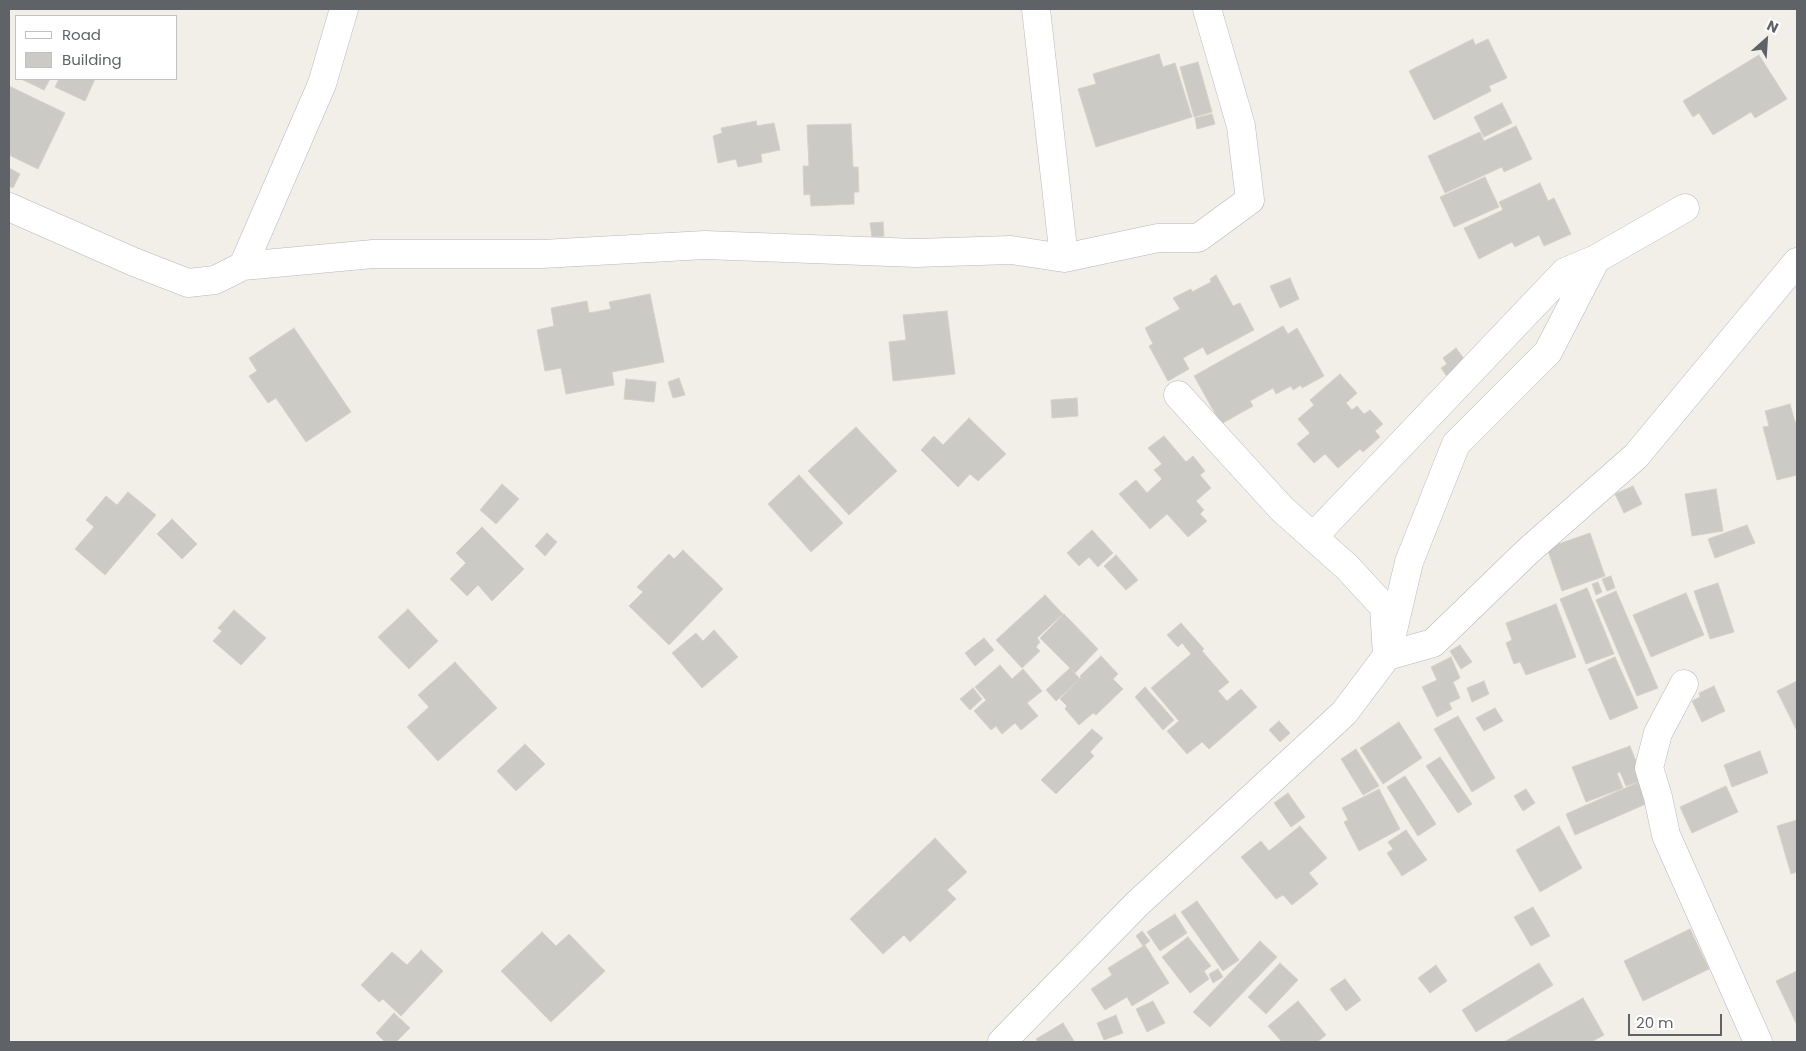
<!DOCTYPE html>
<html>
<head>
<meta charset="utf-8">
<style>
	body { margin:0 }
	#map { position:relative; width:1806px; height:1051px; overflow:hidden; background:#f1efe8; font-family:Poppins,sans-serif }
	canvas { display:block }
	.frame { position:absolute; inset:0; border:10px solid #5f6368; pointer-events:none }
	.legend { position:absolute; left:15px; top:15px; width:162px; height:65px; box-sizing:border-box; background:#fff; border:1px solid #bfc1c3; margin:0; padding:6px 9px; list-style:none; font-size:15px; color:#5f6368 }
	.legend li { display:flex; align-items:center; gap:10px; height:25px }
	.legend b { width:25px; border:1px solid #bfc1c3 }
	.north { position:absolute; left:1741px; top:15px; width:50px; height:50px; -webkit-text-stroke:4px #fff; paint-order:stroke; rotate:26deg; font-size:14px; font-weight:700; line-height:20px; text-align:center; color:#5f6368 }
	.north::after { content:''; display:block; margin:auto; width:18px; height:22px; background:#5f6368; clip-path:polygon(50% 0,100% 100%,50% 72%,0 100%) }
	.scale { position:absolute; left:1628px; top:1014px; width:94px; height:22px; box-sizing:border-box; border:2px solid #5f6368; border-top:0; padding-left:6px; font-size:15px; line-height:18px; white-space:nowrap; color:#5f6368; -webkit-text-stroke:4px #fff; paint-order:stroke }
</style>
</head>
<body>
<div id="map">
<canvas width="1806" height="1051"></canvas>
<div class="frame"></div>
<ul class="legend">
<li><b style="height:6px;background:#fff"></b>Road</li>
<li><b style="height:14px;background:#cccac5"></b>Building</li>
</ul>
<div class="north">N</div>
<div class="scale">20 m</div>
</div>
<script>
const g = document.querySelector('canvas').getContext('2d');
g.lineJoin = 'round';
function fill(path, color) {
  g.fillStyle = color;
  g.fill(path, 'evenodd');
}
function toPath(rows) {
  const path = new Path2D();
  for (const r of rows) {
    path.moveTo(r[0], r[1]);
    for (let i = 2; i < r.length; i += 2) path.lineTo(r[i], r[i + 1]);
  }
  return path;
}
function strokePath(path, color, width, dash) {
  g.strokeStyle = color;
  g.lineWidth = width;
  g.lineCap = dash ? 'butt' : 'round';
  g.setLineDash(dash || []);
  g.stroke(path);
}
const building = toPath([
	[1473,39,1475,45,1488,39,1507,78,1489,86,1491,91,1434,120,1409,71,1473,39],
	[1159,54,1163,67,1175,63,1192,117,1096,147,1078,89,1096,84,1093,74,1159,54],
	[1759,55,1787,99,1755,118,1751,112,1713,135,1699,113,1693,117,1683,101,1759,55],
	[1198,62,1212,112,1194,117,1180,67,1198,62],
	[21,79,50,79,44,90,21,79],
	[59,79,95,79,85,101,55,87,59,79],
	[9,86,65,113,38,169,9,155,9,86],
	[1502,103,1512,123,1484,137,1474,117,1502,103],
	[1212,114,1215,124,1197,129,1195,118,1212,114],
	[756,121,757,126,774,123,780,150,761,154,762,162,738,167,736,159,718,163,713,136,722,133,721,128,756,121],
	[851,124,853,167,858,167,859,192,854,192,854,204,811,206,810,194,804,195,803,166,809,166,807,125,851,124],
	[1516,126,1532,159,1504,172,1502,167,1445,193,1428,156,1480,132,1484,141,1516,126],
	[9,168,20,174,13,188,9,186,9,168],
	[1485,177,1499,207,1454,227,1440,197,1485,177],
	[1540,183,1548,201,1554,198,1571,234,1544,246,1539,235,1515,247,1512,242,1479,259,1464,228,1503,210,1499,202,1540,183],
	[883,222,884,236,872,237,870,223,883,222],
	[1216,275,1233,306,1240,303,1254,330,1207,355,1203,347,1183,358,1189,369,1168,381,1149,346,1153,344,1145,328,1180,309,1173,298,1191,289,1192,292,1211,282,1210,279,1216,275],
	[1290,278,1299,299,1280,308,1270,286,1290,278],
	[650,294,664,362,612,372,614,385,566,394,561,368,545,371,537,330,554,326,551,308,587,301,589,313,611,309,609,302,650,294],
	[947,311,955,374,893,381,889,342,906,340,903,315,947,311],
	[1283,326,1288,334,1297,328,1324,376,1302,388,1301,385,1293,390,1291,386,1276,394,1273,388,1250,401,1253,406,1221,424,1194,376,1283,326],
	[294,328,351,412,306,442,276,398,268,403,249,376,257,371,249,358,294,328],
	[1456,348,1468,364,1448,378,1441,368,1447,364,1443,358,1456,348],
	[1340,374,1357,393,1346,403,1352,410,1357,406,1364,414,1370,410,1383,424,1375,431,1380,437,1363,452,1360,449,1338,468,1325,454,1314,463,1297,444,1310,433,1298,419,1314,405,1310,400,1340,374],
	[679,378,685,395,673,398,668,382,679,378],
	[626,379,656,382,654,402,624,399,626,379],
	[1077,398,1078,416,1052,418,1051,400,1077,398],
	[1790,404,1795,422,1797,422,1797,475,1777,480,1763,427,1769,426,1765,411,1790,404],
	[969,418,1006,454,978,481,970,474,958,487,921,450,934,436,943,445,969,418],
	[856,427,897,471,849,515,808,471,856,427],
	[1164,436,1186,462,1193,456,1205,471,1200,475,1211,488,1196,501,1204,510,1200,514,1207,521,1188,537,1167,514,1150,529,1119,494,1136,480,1147,493,1162,479,1154,470,1162,464,1148,448,1164,436],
	[799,475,843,523,811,552,768,504,799,475],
	[502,484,519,499,496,524,480,510,502,484],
	[1633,486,1642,504,1624,513,1615,494,1633,486],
	[1716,489,1723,531,1692,536,1685,494,1716,489],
	[128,492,156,515,105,575,75,549,94,527,86,520,106,496,117,505,128,492],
	[172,519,197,544,182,559,157,534,172,519],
	[1747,525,1755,543,1715,558,1708,539,1747,525],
	[482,527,524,569,492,601,478,585,467,596,450,579,466,563,456,553,482,527],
	[1092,530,1113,553,1098,567,1089,557,1079,566,1067,553,1092,530],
	[547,533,557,542,545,556,535,546,547,533],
	[1590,533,1605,576,1562,591,1547,548,1590,533],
	[683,550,723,589,669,645,629,606,643,592,637,587,669,554,674,559,683,550],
	[1116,555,1138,580,1126,590,1104,566,1116,555],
	[1611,576,1615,588,1607,591,1602,579,1611,576],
	[1598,582,1602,592,1596,595,1592,584,1598,582],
	[1718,583,1734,632,1710,639,1694,591,1718,583],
	[1587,588,1614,654,1586,664,1560,599,1587,588],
	[1616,591,1658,688,1637,696,1596,600,1616,591],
	[1686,593,1704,635,1651,657,1633,615,1686,593],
	[1045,595,1063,614,1037,638,1040,642,1036,647,1040,651,1022,668,996,640,1045,595],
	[1556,604,1576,657,1526,675,1520,662,1514,664,1506,643,1512,640,1506,623,1556,604],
	[408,609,438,641,409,669,378,637,408,609],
	[234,610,266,638,241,665,213,641,222,631,218,628,234,610],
	[1064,614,1098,649,1075,673,1040,638,1064,614],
	[1181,623,1204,649,1202,651,1229,682,1218,691,1227,701,1241,689,1257,707,1209,749,1202,742,1187,754,1167,731,1179,721,1151,688,1191,654,1182,643,1178,647,1167,635,1181,623],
	[714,630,738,657,702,688,672,653,696,633,703,641,714,630],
	[984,638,994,650,975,666,965,653,984,638],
	[1460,645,1472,662,1461,669,1450,651,1460,645],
	[1101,656,1118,674,1113,679,1123,689,1096,715,1093,713,1079,725,1065,709,1067,706,1060,699,1081,678,1080,676,1101,656],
	[1451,657,1460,678,1453,682,1460,698,1449,703,1452,709,1437,717,1422,687,1437,680,1431,667,1451,657],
	[1615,657,1638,708,1610,720,1588,669,1615,657],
	[455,662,497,708,438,761,407,727,429,707,418,695,455,662],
	[1000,665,1012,679,1023,669,1042,691,1027,703,1038,716,1021,730,1015,723,1002,734,996,726,991,730,974,711,986,700,975,687,1000,665],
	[1070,668,1080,679,1056,701,1046,690,1070,668],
	[1484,681,1489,694,1472,702,1467,688,1484,681],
	[1797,681,1797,731,1777,691,1797,681],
	[1714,686,1725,711,1702,722,1692,701,1700,697,1699,693,1714,686],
	[1145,687,1174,720,1163,730,1135,697,1145,687],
	[973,688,982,699,970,710,960,699,973,688],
	[1495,708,1503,721,1484,731,1476,718,1495,708],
	[1458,716,1495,778,1472,792,1434,729,1458,716],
	[1279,721,1290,733,1280,742,1269,730,1279,721],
	[1399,722,1422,758,1383,784,1360,748,1399,722],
	[1092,729,1103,738,1090,752,1094,756,1056,794,1041,780,1092,729],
	[525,744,545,764,516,791,497,771,525,744],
	[1630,746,1643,780,1626,786,1620,772,1617,773,1623,788,1586,802,1572,767,1630,746],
	[1356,749,1379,786,1363,795,1341,759,1356,749],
	[1760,751,1768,773,1732,787,1724,765,1760,751],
	[1440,757,1472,804,1458,813,1426,766,1440,757],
	[1405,776,1436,824,1418,836,1387,787,1405,776],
	[1639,782,1648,803,1575,835,1566,814,1639,782],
	[1726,786,1738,812,1692,833,1680,807,1726,786],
	[1379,789,1400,829,1359,851,1344,822,1348,820,1342,808,1379,789],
	[1526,789,1535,803,1523,811,1514,796,1526,789],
	[1288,793,1305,817,1291,827,1274,803,1288,793],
	[1797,820,1797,872,1791,874,1777,826,1797,820],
	[1300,826,1327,858,1309,873,1318,884,1292,905,1283,895,1276,899,1241,857,1261,841,1269,851,1300,826],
	[1559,826,1582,868,1540,892,1516,850,1559,826],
	[1406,830,1427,860,1402,876,1387,853,1393,849,1388,842,1406,830],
	[935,838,967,872,947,890,956,899,910,942,904,935,883,954,850,919,935,838],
	[1197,901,1239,960,1223,971,1181,912,1197,901],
	[1533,907,1550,936,1531,946,1514,917,1533,907],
	[1175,914,1187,933,1160,951,1147,932,1175,914],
	[1690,929,1709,969,1643,1001,1624,961,1690,929],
	[1142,931,1150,941,1143,946,1136,936,1142,931],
	[542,932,556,946,569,934,605,971,551,1022,501,971,542,932],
	[1188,937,1211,966,1204,971,1209,979,1190,993,1162,957,1188,937],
	[1260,941,1277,957,1210,1027,1193,1012,1260,941],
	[1145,945,1169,983,1132,1006,1127,997,1105,1010,1091,989,1112,975,1108,968,1145,945],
	[421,950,443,971,401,1016,383,999,379,1002,361,985,392,952,407,965,421,950],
	[1280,963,1298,980,1266,1014,1248,997,1280,963],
	[1539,963,1553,985,1476,1032,1462,1010,1539,963],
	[1436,965,1447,981,1430,993,1418,978,1436,965],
	[1218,969,1223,977,1213,983,1209,974,1218,969],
	[1797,971,1797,1025,1776,981,1797,971],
	[1345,979,1361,1000,1346,1011,1330,989,1345,979],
	[1583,998,1604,1035,1591,1042,1504,1042,1583,998],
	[1153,1001,1165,1023,1147,1032,1136,1009,1153,1001],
	[1298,1001,1326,1035,1317,1042,1282,1042,1268,1026,1298,1001],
	[394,1013,410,1028,396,1042,385,1042,376,1033,394,1013],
	[1116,1015,1123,1033,1104,1040,1097,1023,1116,1015],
	[1063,1023,1074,1041,1038,1042,1036,1039,1063,1023]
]);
fill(building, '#cccac5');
strokePath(building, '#d6d1c6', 1);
const minor = toPath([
	[1036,9,1064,258],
	[9,207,134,262,188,283,215,280,243,266,373,254,542,254,705,245,916,253,1011,250,1064,258,1158,238,1198,238,1250,200,1241,126,1207,9],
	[1685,208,1596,259,1548,352,1456,444,1409,562,1387,656,1433,643,1527,552,1636,456,1797,262],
	[243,266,322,84,344,9],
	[1313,537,1565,272,1596,259],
	[1684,684,1658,733,1649,768,1658,797,1666,835,1758,1042],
	[1002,1042,1137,904,1344,713,1387,656,1384,607,1347,567,1282,509,1178,395]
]);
strokePath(minor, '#b5b8bc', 29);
strokePath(minor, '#fff', 28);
</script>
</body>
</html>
